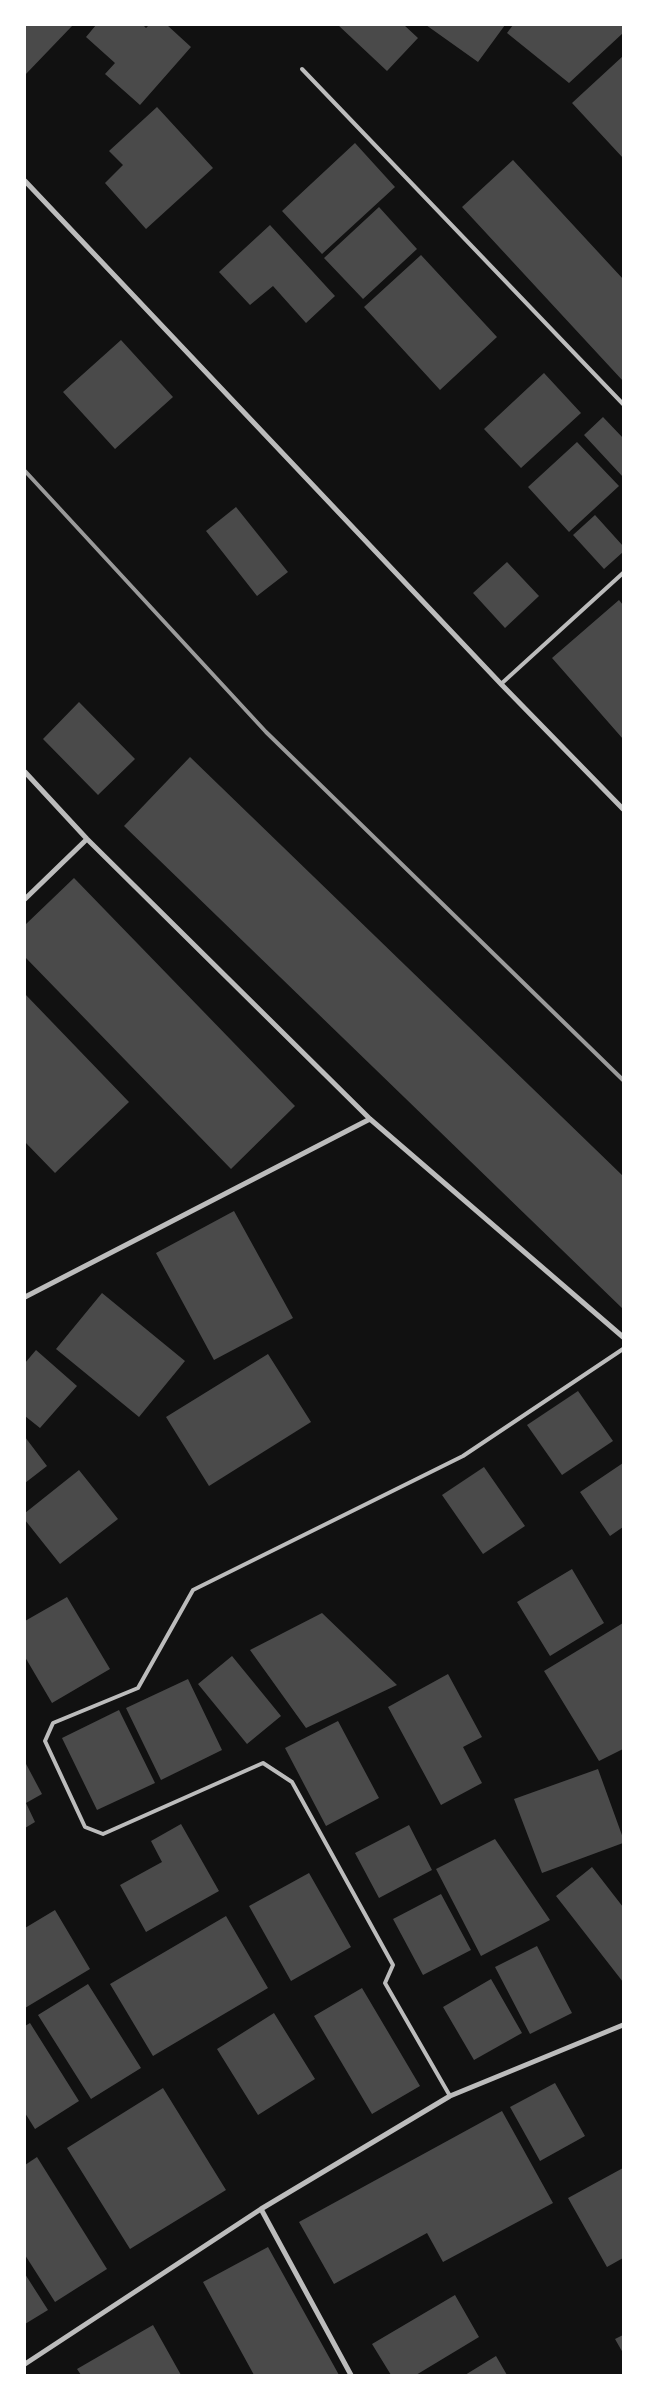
<!DOCTYPE html>
<html>
<head>
<meta charset="utf-8">
<style>
	body { margin:0 }
	#map { position:relative; width:648px; height:2400px; overflow:hidden; background:#111; font-family:Montserrat,sans-serif }
	canvas { display:block }
	.frame { position:absolute; inset:0; border:26px solid #fff; pointer-events:none }
</style>
</head>
<body>
<div id="map">
<canvas width="648" height="2400"></canvas>
<div class="frame"></div>
</div>
<script>
const g = document.querySelector('canvas').getContext('2d');
g.lineJoin = 'round';
function fill(path, color) {
  g.fillStyle = color;
  g.fill(path, 'evenodd');
}
function toPath(rows) {
  const path = new Path2D();
  for (const r of rows) {
    path.moveTo(r[0], r[1]);
    for (let i = 2; i < r.length; i += 2) path.lineTo(r[i], r[i + 1]);
  }
  return path;
}
function strokePath(path, color, width, dash) {
  g.strokeStyle = color;
  g.lineWidth = width;
  g.lineCap = dash ? 'butt' : 'round';
  g.setLineDash(dash || []);
  g.stroke(path);
}
fill(toPath([
	[25,25,73,25,25,75],
	[96,25,143,25,146,28,149,25,167,25,191,47,140,105,105,74,115,63,86,37],
	[338,25,404,25,418,38,387,71],
	[426,25,505,25,478,62],
	[513,25,623,25,623,33,569,83,507,33],
	[623,56,623,158,572,103],
	[157,107,213,168,146,229,105,183,123,165,109,151],
	[355,143,395,187,322,254,282,211],
	[513,160,623,279,623,381,462,207],
	[379,207,417,249,363,299,324,258],
	[270,225,335,296,306,323,273,286,250,305,219,272],
	[421,255,497,337,440,390,364,307],
	[121,340,173,397,115,449,63,392],
	[544,373,581,413,521,468,484,429],
	[603,417,623,438,623,477,584,435],
	[577,442,619,486,569,532,528,487],
	[236,507,288,572,257,596,206,531],
	[595,515,623,546,623,552,604,569,573,535],
	[507,562,539,596,505,628,473,593],
	[619,600,623,605,623,739,552,658],
	[79,702,135,759,98,795,43,739],
	[190,757,623,1176,623,1309,124,826],
	[74,878,295,1106,231,1169,25,957,25,925],
	[25,994,129,1102,55,1173,25,1142],
	[234,1211,293,1318,214,1360,156,1253],
	[102,1293,185,1361,139,1417,56,1349],
	[36,1350,77,1386,40,1428,25,1416,25,1363],
	[268,1354,311,1422,209,1486,166,1417],
	[578,1391,613,1441,562,1475,527,1425],
	[25,1437,47,1466,25,1483],
	[623,1463,623,1527,610,1536,580,1492],
	[484,1467,525,1526,483,1554,442,1495],
	[79,1470,118,1519,60,1564,25,1520,25,1513],
	[572,1569,604,1623,550,1656,517,1602],
	[67,1597,110,1669,52,1703,25,1657,25,1621],
	[322,1613,397,1685,306,1728,250,1650],
	[623,1623,623,1749,599,1761,544,1671],
	[232,1656,281,1716,247,1744,198,1684],
	[448,1674,482,1737,463,1747,482,1783,441,1805,388,1707],
	[188,1679,222,1750,161,1780,126,1708],
	[119,1710,155,1783,97,1810,62,1738],
	[338,1721,379,1798,326,1826,285,1748],
	[25,1762,42,1794,26,1803,35,1822,25,1828],
	[598,1769,623,1838,623,1843,542,1873,514,1799],
	[181,1824,219,1891,146,1932,120,1885,162,1862,151,1841],
	[409,1825,432,1870,379,1898,355,1853],
	[495,1839,550,1920,481,1956,436,1869],
	[592,1867,623,1907,623,1982,556,1896],
	[309,1873,351,1947,291,1981,249,1906],
	[441,1894,471,1950,423,1975,393,1919],
	[55,1910,90,1969,25,2008,25,1928],
	[226,1916,268,1988,153,2056,110,1984],
	[537,1946,572,2013,530,2034,495,1967],
	[491,1979,522,2033,474,2060,443,2007],
	[88,1984,141,2068,91,2099,38,2015],
	[362,1988,420,2086,372,2114,314,2016],
	[274,2013,315,2079,258,2115,217,2049],
	[30,2023,79,2101,35,2129,25,2113,25,2026],
	[555,2083,585,2136,540,2161,510,2107],
	[163,2088,226,2190,130,2249,67,2148],
	[502,2111,553,2203,443,2262,427,2233,334,2284,299,2222],
	[37,2157,107,2269,55,2302,25,2255,25,2165],
	[623,2168,623,2258,607,2267,568,2198],
	[268,2247,339,2375,254,2375,203,2282],
	[25,2274,48,2310,25,2324],
	[455,2295,479,2337,416,2375,391,2375,372,2344],
	[153,2325,181,2375,81,2375,77,2369],
	[623,2335,623,2353,615,2339],
	[496,2356,507,2375,465,2375]
]), '#4a4a4a');
strokePath(toPath([
	[302,69,623,404],
	[501,684,623,573],
	[450,2096,385,1983,393,1965,292,1782,263,1763,103,1834,85,1827,45,1741,53,1723,138,1688,193,1590,463,1456,623,1349]
]), '#bcbcbc', 4);
strokePath(toPath([
	[25,181,501,684,623,809],
	[25,772,87,839,370,1119,623,1337],
	[25,899,87,839],
	[25,1297,370,1119],
	[261,2209,351,2375],
	[25,2364,261,2209,450,2096,623,2025]
]), '#bcbcbc', 5);
strokePath(toPath([
	[25,471,266,732,623,1080]
]), '#9a9a9a', 4);
</script>
</body>
</html>
